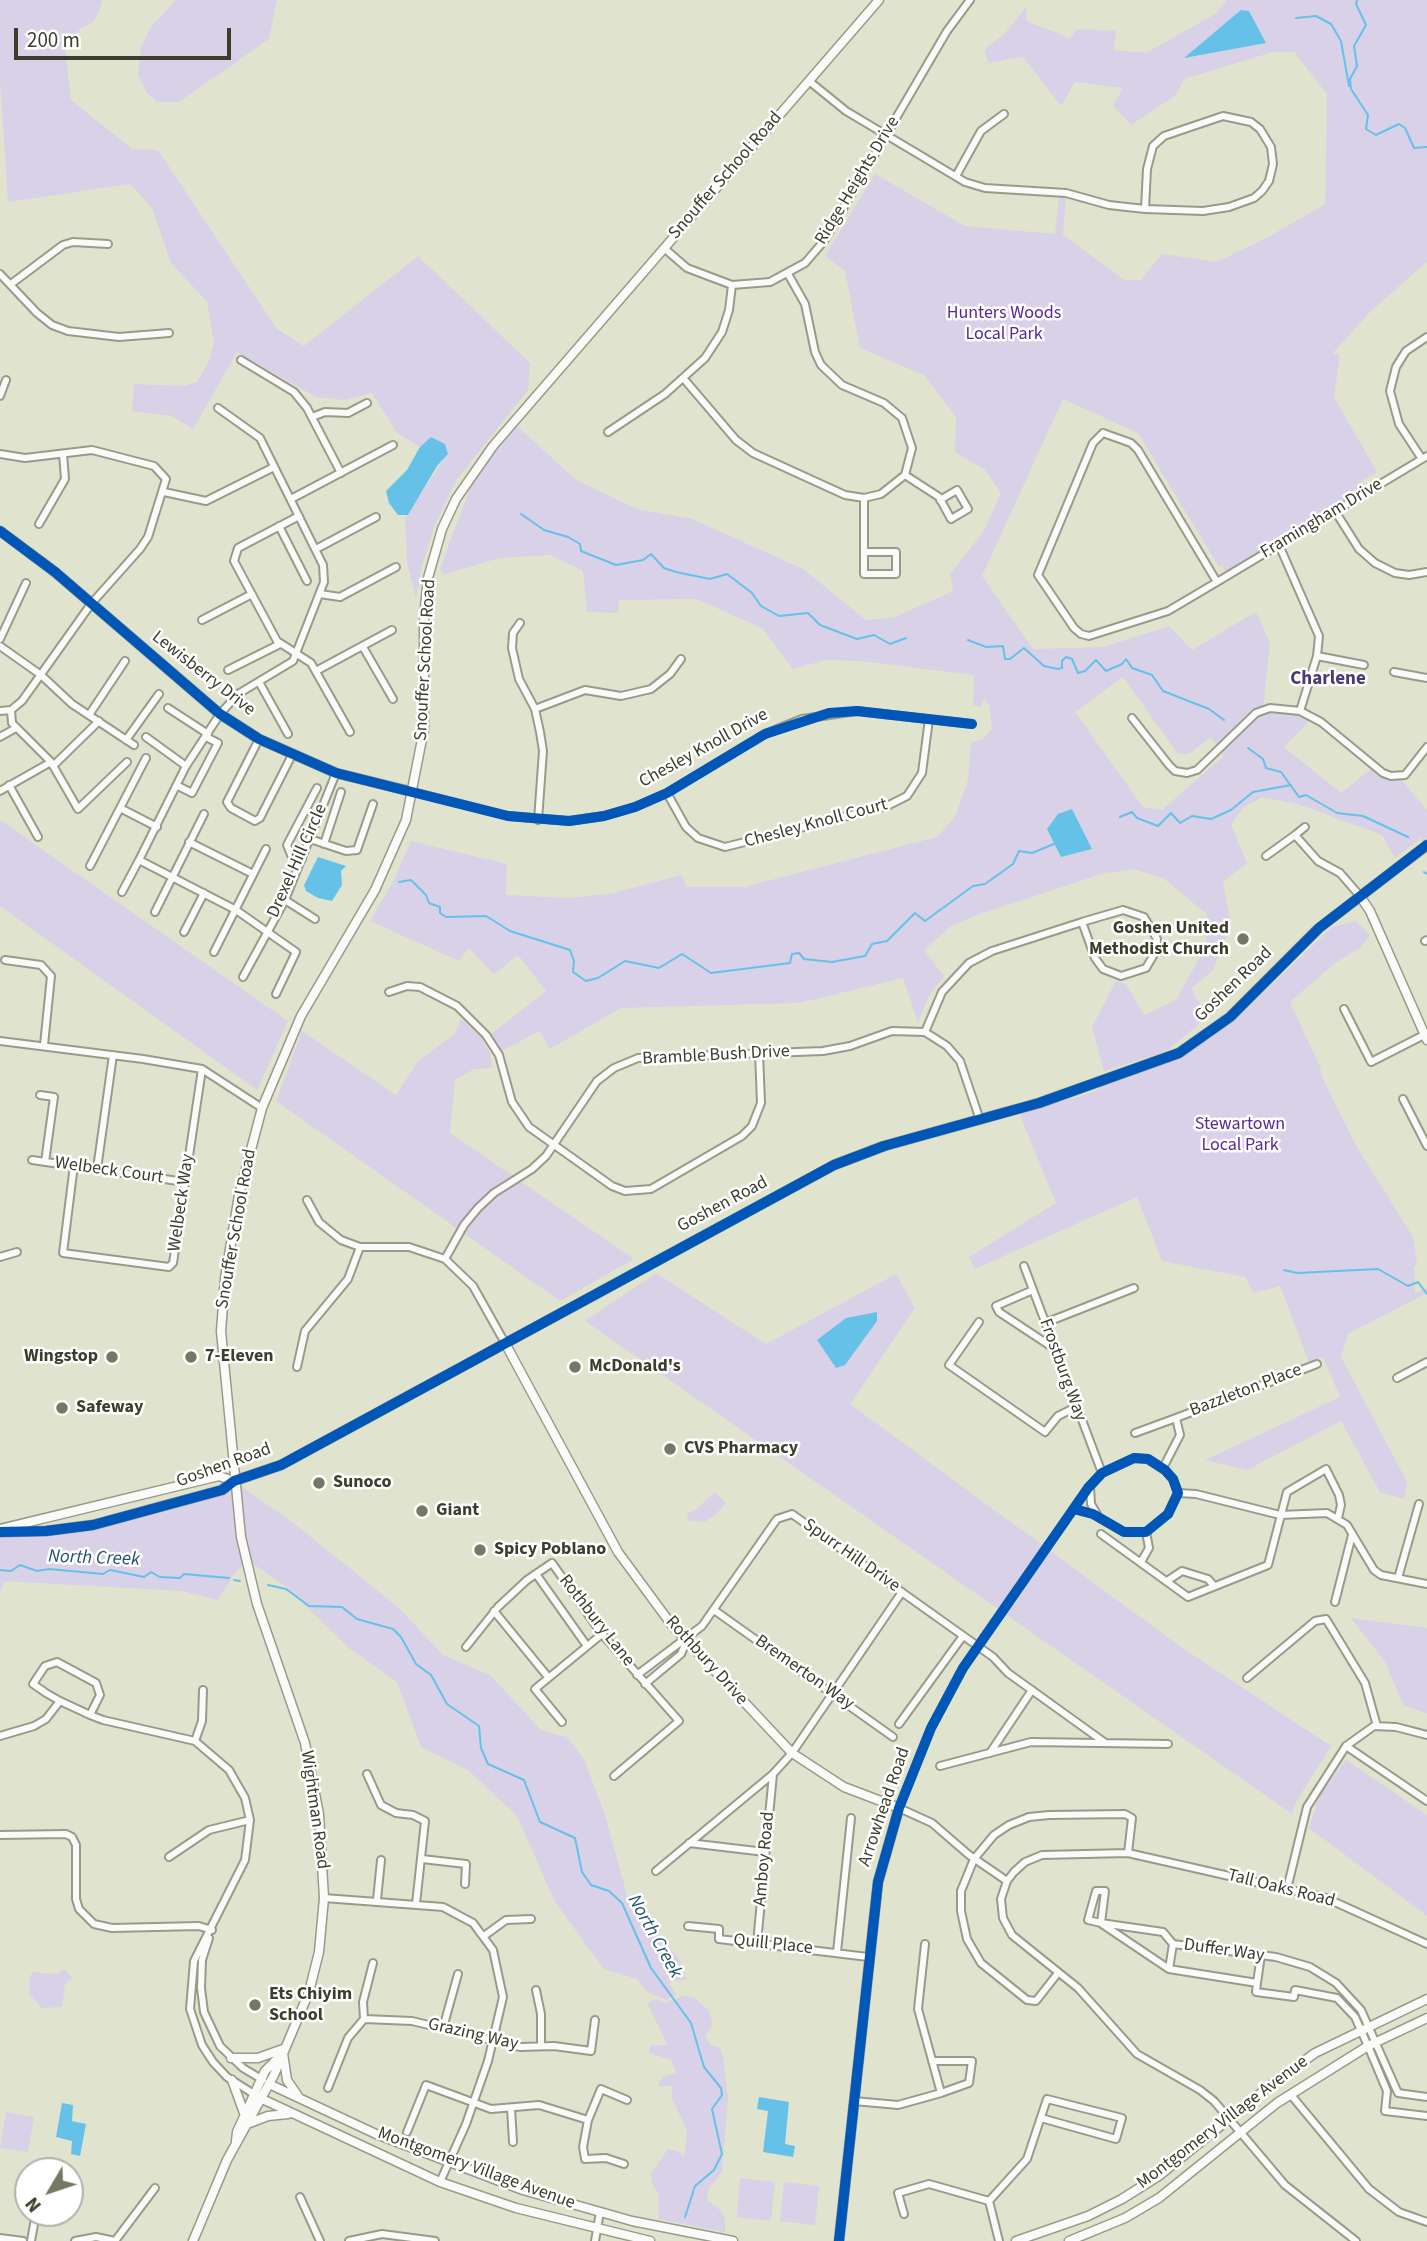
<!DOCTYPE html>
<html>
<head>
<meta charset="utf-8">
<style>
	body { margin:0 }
	#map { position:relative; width:1427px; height:2241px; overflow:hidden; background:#e0e4ce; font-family:"Source Sans 3",sans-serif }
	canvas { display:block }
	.north { position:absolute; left:14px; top:2157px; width:70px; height:70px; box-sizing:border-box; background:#fff; border:2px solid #b1b2ab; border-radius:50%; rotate:231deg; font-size:19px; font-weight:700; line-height:28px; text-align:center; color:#3b3e2d }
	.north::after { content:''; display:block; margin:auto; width:24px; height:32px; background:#757865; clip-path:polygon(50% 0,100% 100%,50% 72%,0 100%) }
	.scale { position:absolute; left:14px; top:28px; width:217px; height:32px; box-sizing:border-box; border:4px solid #3b3e2d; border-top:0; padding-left:9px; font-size:21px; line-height:24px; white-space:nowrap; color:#3b3e2d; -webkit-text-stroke:5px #fff; paint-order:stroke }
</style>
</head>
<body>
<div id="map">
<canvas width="1427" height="2241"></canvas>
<div class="north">N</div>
<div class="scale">200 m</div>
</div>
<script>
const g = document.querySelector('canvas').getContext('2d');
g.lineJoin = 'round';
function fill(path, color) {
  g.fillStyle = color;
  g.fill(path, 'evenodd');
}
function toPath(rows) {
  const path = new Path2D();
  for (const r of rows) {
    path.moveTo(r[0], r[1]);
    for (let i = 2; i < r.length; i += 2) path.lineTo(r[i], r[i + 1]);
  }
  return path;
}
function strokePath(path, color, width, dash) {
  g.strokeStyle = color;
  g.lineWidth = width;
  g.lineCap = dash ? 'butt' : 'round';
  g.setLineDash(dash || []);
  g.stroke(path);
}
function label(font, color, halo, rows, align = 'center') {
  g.font = font + ' "Source Sans 3",sans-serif';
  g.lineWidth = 5;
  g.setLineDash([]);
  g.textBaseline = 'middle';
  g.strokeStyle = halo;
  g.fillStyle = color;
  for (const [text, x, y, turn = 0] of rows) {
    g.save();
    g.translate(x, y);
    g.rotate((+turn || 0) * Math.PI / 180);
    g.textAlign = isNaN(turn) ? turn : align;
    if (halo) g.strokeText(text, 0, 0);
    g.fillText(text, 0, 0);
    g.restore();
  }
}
fill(toPath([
	[0,0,102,0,99,13,91,24,82,27,65,47,71,100,132,149,158,150,277,329,304,346,418,256,530,363,528,390,455,482,435,525,422,566,416,599,407,563,405,518,448,453,432,437,420,447,397,433,372,393,344,400,316,397,237,352,193,429,172,416,132,411,134,384,183,386,197,382,210,359,214,342,207,302,171,263,152,208,130,184,8,202,0,79],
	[176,0,277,0,269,39,179,102,157,102,147,93,138,75,141,47,151,27],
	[1227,0,1427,0,1427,262,1371,311,1333,353,1340,356,1334,397,1377,472,1359,483,1365,493,1228,576,1222,565,1219,567,1138,433,1063,399,982,576,1033,649,1104,647,1169,626,1192,650,1256,612,1270,643,1263,709,1270,708,1313,717,1284,747,1341,793,1375,766,1398,776,1427,810,1427,855,1421,838,1395,858,1382,835,1298,804,1262,797,1243,808,1231,825,1247,863,1223,882,1231,924,1213,970,1191,989,1204,1011,1198,1025,1165,1052,1104,1071,1092,1027,1116,981,1126,984,1144,1015,1176,1000,1206,946,1207,914,1163,878,1134,869,1101,874,974,916,950,927,924,950,944,976,929,996,918,1022,903,978,799,1003,621,1008,550,1049,539,1031,502,1051,491,1034,546,991,518,955,494,974,469,948,459,961,370,921,393,882,411,841,507,864,506,895,570,898,613,893,682,875,687,887,744,887,937,837,955,817,968,780,971,742,982,740,992,729,989,705,984,699,981,707,973,705,974,675,861,661,826,660,793,669,762,628,696,599,619,600,618,613,587,612,583,571,550,555,499,558,443,575,440,569,463,507,471,486,486,463,517,426,576,480,637,509,692,519,803,569,866,620,893,618,953,591,950,574,984,531,1001,493,985,470,955,452,956,417,924,375,860,348,845,271,825,256,875,174,965,226,1055,234,1059,196,1066,197,1063,235,1125,280,1141,280,1162,254,1217,262,1270,236,1325,204,1327,94,1294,52,1273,52,1184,79,1176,95,1131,125,1113,106,1123,88,1075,82,1061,106,1023,57,989,63,984,50,1005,33,1027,6,1026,21,1070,38,1077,29,1116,31,1114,50,1146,53,1215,14],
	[1123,677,1178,754,1189,754,1211,737,1224,756,1162,810,1143,807,1075,712],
	[0,820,288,1021,257,1090,0,906],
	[1356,921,1370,935,1360,948,1335,963,1290,1002,1320,1067,1322,1077,1355,1144,1413,1237,1417,1265,1414,1266,1415,1293,1427,1288,1427,1293,1348,1334,1341,1357,1407,1482,1404,1499,1380,1492,1341,1421,1247,1470,1205,1460,1340,1397,1323,1357,1309,1362,1280,1286,1253,1293,1245,1277,1162,1261,1137,1197,975,1269,969,1257,1056,1203,1019,1113,1084,1095,1100,1089,1099,1084,1172,1058,1238,1010,1241,1014,1332,927],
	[461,1019,479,1035,490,1053,492,1068,474,1069,455,1080,450,1133,634,1259,560,1301,276,1101,302,1031,396,1095,419,1060,455,1034],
	[656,1273,766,1344,896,1274,915,1308,850,1404,1181,1647,1331,1746,1297,1800,1292,1814,585,1321],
	[234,1481,296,1525,399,1608,443,1655,490,1675,541,1730,567,1737,584,1759,605,1815,630,1906,679,1958,686,1980,668,1981,676,1995,666,2000,647,1992,637,1979,604,1969,555,1902,517,1816,468,1770,421,1747,397,1682,349,1648,284,1585,247,1560,232,1577,218,1600,182,1591,5,1581,0,1592,0,1532,94,1525,191,1499],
	[715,1492,726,1503,714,1516,704,1522,688,1520,687,1513,694,1511],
	[1351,1618,1427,1628,1427,1713,1404,1706,1385,1662],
	[1346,1760,1427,1815,1427,1916,1309,1828,1320,1794],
	[64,1969,72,1978,65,1984,62,2007,42,2008,29,1994,30,1976,33,1972,58,1974],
	[684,1996,694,1997,709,2011,713,2023,705,2037,711,2045,720,2047,723,2057,728,2097,722,2172,708,2190,707,2200,720,2210,725,2219,725,2232,658,2219,659,2195,652,2183,651,2174,668,2149,679,2152,684,2158,687,2131,672,2098,672,2086,658,2086,662,2077,676,2073,671,2060,649,2053,651,2045,668,2045,647,2003,656,1999,666,2003],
	[6,2112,34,2117,28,2152,0,2148],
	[740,2178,775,2182,771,2221,737,2217],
	[784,2182,819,2186,815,2225,780,2221]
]), '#d8d1e7');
fill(toPath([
	[1241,10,1249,11,1266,43,1184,58],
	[431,437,445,444,448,454,437,466,408,515,398,515,389,503,386,491,407,470,420,447],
	[1072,809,1092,849,1061,857,1047,829,1058,814],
	[318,857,346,866,341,871,342,885,332,901,318,898,306,891,304,885],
	[877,1312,877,1321,845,1365,836,1368,817,1340,846,1318],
	[759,2097,789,2102,785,2144,795,2146,793,2157,763,2152,768,2111,757,2109],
	[62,2103,73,2105,72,2121,86,2124,80,2156,71,2154,72,2141,56,2137]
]), '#66c1e8');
strokePath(toPath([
	[1357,0,1356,4,1366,25,1354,46,1357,66,1350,79,1351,89,1368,115,1366,129,1376,135,1399,124,1405,128,1414,148,1427,147],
	[1296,18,1316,16,1331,24,1341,41,1349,86],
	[521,514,544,530,568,537,580,544,581,551,616,565,643,560,651,554,664,568,676,572,710,579,727,574,752,593,761,606,779,616,808,613,820,625,857,639,874,635,890,644,906,638],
	[968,640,986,647,1003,646,1005,659,1010,659,1024,648,1044,666,1058,669,1062,668,1062,661,1066,657,1072,659,1078,673,1085,671,1096,660,1106,671,1122,664,1126,659,1132,668,1152,675,1163,691,1209,709,1224,720],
	[1248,748,1263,759,1266,768,1281,772,1299,797,1306,795,1337,813,1363,816,1408,837],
	[1120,817,1132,812,1137,818,1158,826,1171,813,1180,823,1192,816,1211,819,1231,810,1253,792,1291,785],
	[1424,872,1427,874],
	[399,882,411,880,426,895,429,903,440,907,440,913,446,917,486,916,510,931,570,950,574,961,573,972,586,981,598,978,625,961,659,968,682,954,711,973,790,963,792,954,799,953,804,959,832,962,865,956,872,944,887,941,915,913,925,921,973,886,985,884,1013,864,1019,851,1032,853,1054,844],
	[1284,1270,1297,1273,1378,1269,1408,1286,1418,1282,1427,1294],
	[0,1570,11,1571,20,1565,37,1571,49,1569,103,1574,110,1570,144,1577,151,1572,160,1577,180,1578,184,1574,229,1578],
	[234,1580,240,1581],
	[268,1585,286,1589,309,1606,342,1607,357,1619,393,1629,401,1637,416,1664,431,1675,447,1704,479,1726,481,1748,488,1764,524,1780,540,1822,575,1838,582,1872,591,1885,609,1891,622,1903,651,1968,691,2023,704,2067,721,2088,722,2095,712,2109,722,2154,714,2170,695,2186,685,2217]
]), '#66c1e8', 2);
const street = toPath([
	[809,81,846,111,965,182,985,188,1066,193,1109,205,1145,209],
	[1223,116,1251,122,1260,129,1271,147,1273,164,1269,181,1262,191,1254,198,1229,207,1203,211,1145,209,1147,169,1153,146,1164,136,1223,116],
	[956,176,981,131,1004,114],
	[664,248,687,268,732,285,770,282,805,263,824,241,947,31,970,0],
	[0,274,37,313,52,325,68,331,119,337,169,333],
	[11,284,63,245,73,242,108,244],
	[241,360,294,392,307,408,341,473],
	[684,379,736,440,753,453,845,495,864,498,881,494,905,475,912,448,902,418,884,403,842,385,821,365,815,352,805,304,788,274],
	[0,396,6,380],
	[218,408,260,438,323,565,324,582,293,661,238,694,220,714,186,766,139,860,236,910,296,952,276,994],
	[312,417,325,412,348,413,367,403],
	[608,432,665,394,705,358,722,332,729,310,732,285],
	[1103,433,1131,443,1138,450,1217,582,1168,611,1089,636,1081,634,1074,628,1038,575,1093,443,1103,433],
	[0,454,25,458,92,450,154,466,166,479,148,537,140,549,91,604,22,701,11,710,0,711],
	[1422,459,1399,424,1390,391,1396,367,1406,351,1427,337],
	[905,475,939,497,951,519,968,509,957,490,940,500],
	[164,492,206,501,274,467],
	[864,498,864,574,896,574,896,552,865,552],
	[291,499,393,445],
	[1335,511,1359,549,1375,563,1395,573,1409,575,1427,572],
	[299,516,238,548,234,561,277,641,311,663,350,732],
	[39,524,65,479,63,454],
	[279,526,307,581],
	[1279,545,1319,636,1317,656,1300,711,1321,722,1383,773,1391,776,1405,775,1427,747],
	[316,549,376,517],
	[1217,582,1427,456],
	[320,594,340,597,396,567],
	[202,620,252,594],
	[520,623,513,633,512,648,519,679,535,709,540,732,543,751,538,820],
	[0,639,26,583],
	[0,646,41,675,72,704,134,745],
	[363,647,393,699],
	[1317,656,1364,665],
	[228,670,280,644],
	[316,671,392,630],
	[1394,672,1427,678],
	[259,682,288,734],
	[168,708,208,734],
	[535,709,585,690,621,696,651,689,670,674,681,659],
	[11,710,12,723,51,762,78,809,127,762],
	[89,715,125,661],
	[1132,718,1169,765,1175,771,1187,773,1197,770,1256,713,1270,708,1300,711],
	[0,737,16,728],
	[146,737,186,766],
	[259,739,227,802,231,808,255,821,260,818,292,755],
	[126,740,159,694],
	[53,766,99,721],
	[9,785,38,837],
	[178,786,192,793,218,743,206,737],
	[0,791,51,762],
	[413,792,508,816,569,821,604,816,635,807,667,793,765,734,802,719,857,711,972,724],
	[667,793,686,827,698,838,725,847,887,806,907,796,922,773,929,719],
	[120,808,157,827],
	[1295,835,1305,827],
	[310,839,346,851,357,850,373,804],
	[189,842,253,874],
	[324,844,341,792],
	[1266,856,1295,835,1318,861,1340,873,1360,896],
	[302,859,291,855,287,845,317,788],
	[90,866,146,758],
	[122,892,139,860],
	[285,900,315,919],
	[1123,910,1144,917,1157,939,1156,951,1146,968,1121,976,1103,969,1095,958,1082,922,1123,910],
	[155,912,204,814],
	[184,932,204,893],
	[1425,941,1427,940],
	[214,952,266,849],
	[5,960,41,965,51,976,44,1045],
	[243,977,285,900,336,773],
	[389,992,407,986,420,987,457,1006,486,1035,499,1055,512,1102,529,1127,612,1186,625,1191,651,1189,742,1136,752,1126,761,1103,759,1053],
	[1344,1009,1371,1062,1424,1035],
	[925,1032,942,992,969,963,992,951,1082,922],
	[0,1041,143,1059,202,1069,262,1108],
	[40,1095,54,1097,45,1162],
	[1403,1099,1427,1146],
	[32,1160,185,1182],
	[74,1165,63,1253,169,1267,173,1263,202,1069],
	[97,1169,113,1055],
	[307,1200,319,1222,341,1240,360,1247,409,1247,445,1259,473,1286,505,1343],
	[0,1257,17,1252],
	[445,1259,464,1225,478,1208,494,1193,532,1169,546,1156,597,1081,614,1068,638,1058,823,1051,850,1046,892,1031,925,1032,947,1046,960,1061,980,1120],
	[1024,1266,1102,1473],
	[1033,1290,996,1306,999,1312,1052,1347],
	[979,1322,949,1365,1045,1432,1058,1416,1076,1407],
	[1045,1323,1134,1288],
	[297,1367,305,1331,348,1279,360,1247],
	[1397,1378,1427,1362],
	[1135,1433,1176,1418],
	[1163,1468,1180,1435,1176,1418,1317,1364],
	[1090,1486,1091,1504,1098,1516],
	[1178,1493,1196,1494,1280,1515,1327,1513,1347,1525,1374,1570,1381,1575,1427,1584],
	[1101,1534,1188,1597,1268,1565,1287,1492,1326,1469,1339,1495,1341,1505,1338,1518],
	[1141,1562,1149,1548,1146,1532],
	[536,1574,587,1646],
	[1398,1578,1419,1504],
	[1167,1581,1182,1571,1208,1579,1214,1586],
	[1335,1602,1352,1535],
	[714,1610,893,1737],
	[494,1611,548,1677],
	[466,1647,498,1607,527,1580,552,1563,602,1634,679,1721,614,1776],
	[637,1675,702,1626,777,1519,792,1514,993,1657,1008,1673,1104,1742],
	[1247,1678,1315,1621,1326,1619,1365,1683,1377,1726],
	[645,1684,681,1654,687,1640],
	[90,1715,100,1695,96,1683,57,1662,45,1666,33,1684,46,1693,60,1701,90,1715,103,1720,195,1741,229,1770,245,1798,250,1820,245,1860,194,1961,190,2009,202,2045,213,2062,227,2077,257,2096],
	[562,1722,535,1689,602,1634],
	[899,1724,963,1636],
	[0,1736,34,1726,46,1719,60,1701],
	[195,1741,202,1721,203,1690],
	[1346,1746,1427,1801],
	[990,1753,1032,1690],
	[940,1766,1031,1742,1168,1744],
	[367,1774,381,1805,396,1813,413,1815,425,1821,416,1904],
	[0,1835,66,1834,72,1837,76,1845,76,1899,79,1909,94,1924,112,1928,199,1926,212,1930],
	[689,1843,765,1852],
	[169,1857,209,1830,250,1820],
	[422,1859,466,1864,465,1884],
	[656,1871,773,1774,792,1753,902,1592],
	[1007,1881,969,1855,932,1823,899,1808,931,1728,963,1668,1088,1488,1102,1473,1134,1458,1148,1459,1165,1470,1173,1479,1178,1493,1168,1514,1146,1532,1124,1532,1093,1514,1074,1509],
	[1287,1889,1307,1807,1346,1746,1374,1726,1396,1727,1427,1735],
	[324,1898,443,1907,473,1923,493,1950,503,1997,488,2061,466,2124,440,2182],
	[377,1900,381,1860],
	[1101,1923,1105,1891,1096,1891,1088,1920,1101,1923,1163,1932,1173,1944,1276,1957,1310,1967,1336,1983,1361,2010,1398,2093,1427,2097],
	[1102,1924,1169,1969,1257,1983,1256,1992,1294,1997,1295,1990,1337,1998,1355,2017,1368,2046,1387,2091,1385,2111,1427,2116],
	[688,1926,719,1929,719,1939,868,1957],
	[484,1936,506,1920,531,1919],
	[209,1938,202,1960,201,1988,204,2012,220,2046,243,2068,263,2080],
	[757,1943,773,1774],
	[837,1952,851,1818],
	[1169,1969,1173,1944],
	[1058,1973,1036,2001,1027,2000,981,1963,967,1939,961,1911,961,1891,974,1859,994,1835,1009,1825,1029,1817,1049,1815,1125,1814,1132,1818,1128,1853],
	[1257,1983,1261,1955],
	[536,1990,541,2014,541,2046],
	[364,2019,412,2021,520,2047,554,2046,591,2051,595,2020],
	[443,2028,458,1974],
	[932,2061,972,2061,969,2083,941,2093],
	[328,2088,348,2038,364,2019,363,2002,373,1963],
	[1291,2095,1369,2189,1399,2212,1427,2222],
	[854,2101,898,2105,941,2093,918,2009,925,1944],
	[511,2108,513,2142],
	[407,2132,426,2085,491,2109,539,2105,588,2120],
	[624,2164,606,2158,585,2159,583,2147,588,2120,601,2089,627,2100],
	[44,2171,44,2168],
	[300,2197,320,2241],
	[989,2201,1027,2159,1047,2099,1122,2118,1116,2139,1041,2118],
	[989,2201,999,2241],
	[904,2214,898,2193,929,2184,989,2201],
	[0,2238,23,2241],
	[31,2241,36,2213],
	[75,2241,96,2237,115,2241],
	[115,2241,155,2188],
	[349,2241,382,2234,435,2241],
	[595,2241,600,2212],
	[1356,2241,1285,2185,1214,2101,1200,2090,1137,2054,1078,1988,1012,1935,1003,1918,1001,1899,1007,1881,1014,1872,1025,1862,1042,1855,1128,1853,1326,1898,1427,1944]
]);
const secondary = toPath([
	[0,531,55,572,220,714,259,739,336,773,413,792],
	[1360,896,1370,911,1427,1040],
	[505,1343,618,1552,671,1624,792,1753,844,1787,899,1808,878,1882,839,2241],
	[0,1529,219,1476,234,1481],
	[0,1532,46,1531,93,1525,222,1490,234,1481,281,1465,834,1165,884,1146,1039,1103,1179,1053,1230,1017,1319,928,1427,845],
	[283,2053,287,2080,298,2096],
	[231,2058,258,2058,283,2049],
	[232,2080,244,2113],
	[269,2084,376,2134,523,2190,632,2221,733,2241],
	[260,2098,440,2182,516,2208,650,2241],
	[247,2124,268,2116,288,2114],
	[236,2141,237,2132,265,2071,279,2057],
	[193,2241,227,2160,274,2075,309,1992,319,1952,324,1898,319,1814,305,1743,257,1604,241,1537,221,1331,225,1279,239,1195,262,1108,301,1016,375,890,406,820,424,729,424,617,428,578,442,529,456,499,493,446,879,0],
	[1016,2241,1088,2216,1122,2199,1160,2175,1272,2084,1315,2053,1427,1999],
	[1069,2241,1125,2218,1159,2198,1277,2103,1368,2046,1427,2018]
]);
strokePath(street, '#989b8a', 10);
strokePath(secondary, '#989b8a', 11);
strokePath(street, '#fafbf8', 6);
strokePath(secondary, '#fafbf8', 8);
strokePath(toPath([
	[0,531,55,572,220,714,259,739,336,773,508,816,569,821,604,816,635,807,667,793,765,734,829,713,857,711,972,724],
	[0,1532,46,1531,93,1525,222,1490,234,1481,281,1465,834,1165,884,1146,1039,1103,1179,1053,1230,1017,1319,928,1427,845],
	[839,2241,878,1882,899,1808,931,1728,963,1668,1088,1488,1102,1473,1134,1458,1148,1459,1165,1470,1173,1479,1178,1493,1168,1514,1146,1532,1124,1532,1093,1514,1074,1509]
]), '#0057b8', 10);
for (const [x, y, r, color] of [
	[1243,939,7,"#757865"],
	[112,1357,7,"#757865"],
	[191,1357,7,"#757865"],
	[575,1367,7,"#757865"],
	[62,1408,7,"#757865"],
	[670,1449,7,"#757865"],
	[319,1483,7,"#757865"],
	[422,1511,7,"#757865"],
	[480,1550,7,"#757865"],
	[255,2005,7,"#757865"]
]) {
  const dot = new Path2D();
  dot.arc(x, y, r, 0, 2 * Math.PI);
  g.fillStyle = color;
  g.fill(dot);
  strokePath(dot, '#fff', 2.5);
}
label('18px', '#3b3e2d', '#fff', [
	["Snouffer School Road",726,176,-49],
	["Ridge Heights Drive",858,181,-59],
	["Framingham Drive",1322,519,-31],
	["Snouffer School Road",426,660,-87],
	["Lewisberry Drive",203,674,38],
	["Chesley Knoll Drive",704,749,-29],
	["Chesley Knoll Court",816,824,-15],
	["Drexel Hill Circle",298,861,-66],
	["Goshen Road",1234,985,-44],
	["Bramble Bush Drive",716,1056,-3],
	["Welbeck Court",109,1171,8],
	["Welbeck Way",182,1203,-82],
	["Goshen Road",723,1205,-28],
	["Snouffer School Road",237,1229,-80],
	["Frostburg Way",1062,1370,70],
	["Bazzleton Place",1246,1391,-21],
	["Goshen Road",224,1466,-20],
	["Spurr Hill Drive",851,1556,35],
	["Rothbury Lane",596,1621,52],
	["Rothbury Drive",706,1661,48],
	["Bremerton Way",804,1673,35],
	["Arrowhead Road",885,1807,-71],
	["Wightman Road",314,1810,82],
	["Amboy Road",765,1859,-85],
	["Tall Oaks Road",1281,1889,14],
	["Quill Place",773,1945,6],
	["Duffer Way",1224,1951,8],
	["Grazing Way",473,2035,13],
	["Montgomery Village Avenue",1223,2123,-37],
	["Montgomery Village Avenue",476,2169,20]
]);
label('18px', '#562899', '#fff', [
	["Hunters Woods",1004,314],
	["Local Park",1004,335],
	["Stewartown",1240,1125],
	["Local Park",1240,1146]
]);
label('bold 18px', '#3b3e2d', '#fff', [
	["Goshen United",1229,929,"right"],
	["Methodist Church",1229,950,"right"],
	["Wingstop",98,1357,"right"],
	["7-Eleven",205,1357],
	["McDonald's",589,1367],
	["Safeway",76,1408],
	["CVS Pharmacy",684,1449],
	["Sunoco",333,1483],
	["Giant",436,1511],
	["Spicy Poblano",494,1550],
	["Ets Chiyim",269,1995],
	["School",269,2016]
], 'left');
label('bold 19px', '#4b3874', '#fff', [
	["Charlene",1328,680]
]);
label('italic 19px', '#21526d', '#fff', [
	["North Creek",94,1559,2],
	["North Creek",654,1937,61]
]);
</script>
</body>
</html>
